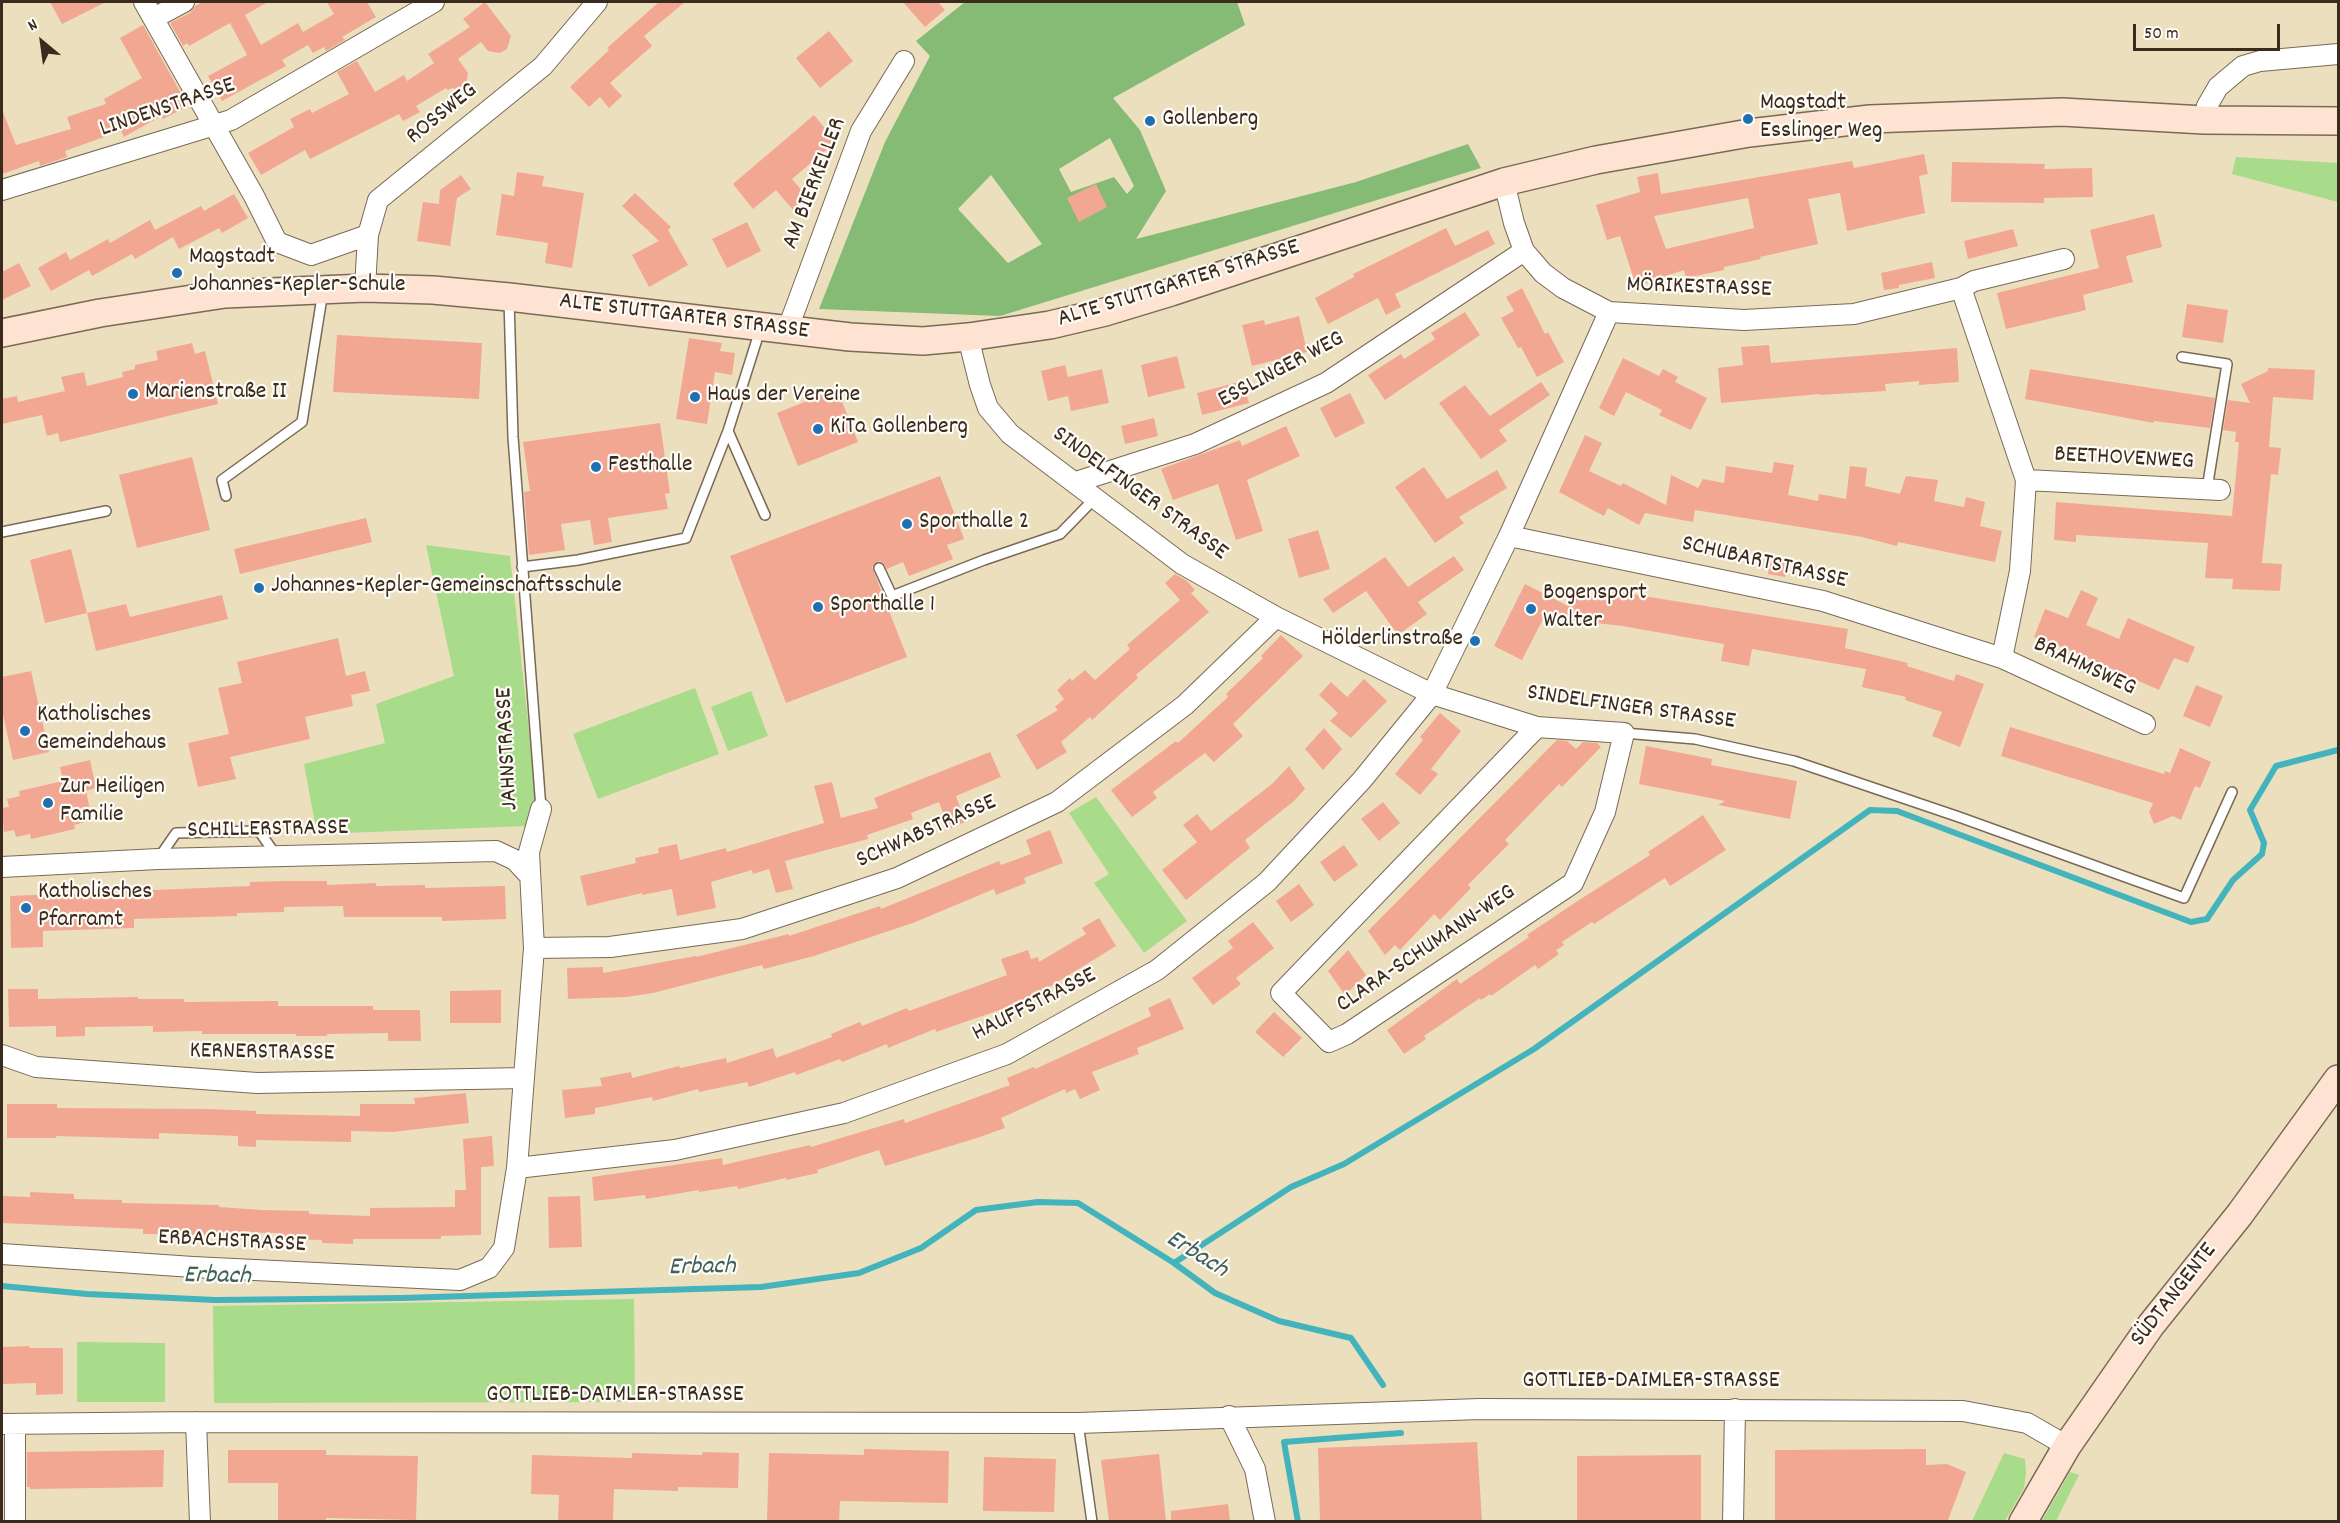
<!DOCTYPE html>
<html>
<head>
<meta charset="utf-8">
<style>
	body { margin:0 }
	#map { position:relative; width:2340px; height:1523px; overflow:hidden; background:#ecdfbe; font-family:Dekko,sans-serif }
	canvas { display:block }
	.frame { position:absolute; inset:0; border:3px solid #3b2a1e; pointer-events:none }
	.north { position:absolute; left:12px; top:12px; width:60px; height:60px; -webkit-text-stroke:4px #fdfcf7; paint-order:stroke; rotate:331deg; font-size:16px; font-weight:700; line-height:24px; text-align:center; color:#3b2a1e }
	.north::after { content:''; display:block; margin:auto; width:21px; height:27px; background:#3b2a1e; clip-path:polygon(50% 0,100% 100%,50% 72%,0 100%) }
	.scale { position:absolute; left:2133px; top:24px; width:147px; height:27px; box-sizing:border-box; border:3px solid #3b2a1e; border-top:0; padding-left:8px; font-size:18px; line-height:21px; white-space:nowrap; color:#3b2a1e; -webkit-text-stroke:4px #fdfcf7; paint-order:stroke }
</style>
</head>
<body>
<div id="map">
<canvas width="2340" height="1523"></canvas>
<div class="frame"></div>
<div class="north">N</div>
<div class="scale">50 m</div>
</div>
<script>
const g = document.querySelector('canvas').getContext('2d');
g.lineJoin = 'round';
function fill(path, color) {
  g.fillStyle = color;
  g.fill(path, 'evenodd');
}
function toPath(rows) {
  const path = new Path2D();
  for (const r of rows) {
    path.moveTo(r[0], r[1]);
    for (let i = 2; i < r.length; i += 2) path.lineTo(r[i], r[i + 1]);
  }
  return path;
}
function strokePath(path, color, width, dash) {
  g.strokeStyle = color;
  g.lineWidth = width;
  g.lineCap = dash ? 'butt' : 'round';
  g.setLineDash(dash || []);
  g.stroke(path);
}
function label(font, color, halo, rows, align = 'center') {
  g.font = font + ' Dekko,sans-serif';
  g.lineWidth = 4.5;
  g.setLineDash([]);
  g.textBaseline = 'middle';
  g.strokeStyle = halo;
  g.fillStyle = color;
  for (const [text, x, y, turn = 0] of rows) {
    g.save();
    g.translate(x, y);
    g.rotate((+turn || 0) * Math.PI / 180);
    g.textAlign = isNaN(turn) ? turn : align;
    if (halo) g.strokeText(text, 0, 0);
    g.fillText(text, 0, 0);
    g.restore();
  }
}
fill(toPath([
	[2236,157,2338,163,2338,202,2232,174],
	[426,545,510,556,536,796,528,826,317,834,304,764,385,743,376,704,454,676],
	[695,688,719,754,598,799,573,734],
	[751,691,768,736,728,751,711,707],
	[1096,797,1187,921,1144,953,1094,883,1109,874,1069,813],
	[634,1299,635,1402,214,1403,213,1306],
	[77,1342,165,1343,165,1402,77,1402],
	[2004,1453,2025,1459,2026,1474,2024,1488,2005,1521,1972,1521],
	[2070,1472,2079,1475,2056,1521,2042,1521]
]), '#a8db8a');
fill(toPath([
	[965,2,1237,2,1245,25,1113,98,1140,130,1166,191,1136,239,1356,182,1468,144,1481,168,1000,316,819,309,885,142,930,56,916,41],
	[1110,138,1134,186,1127,194,1114,177,1071,192,1059,169],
	[991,175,1042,244,1008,263,958,209]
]), '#86bb76');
strokePath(toPath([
	[1174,1263,1291,1187,1344,1164,1534,1049,1870,810,1897,811,2191,922,2207,919,2233,880,2262,854,2264,843,2250,810,2276,766,2338,750],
	[2,1286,87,1294,215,1300,402,1298,761,1287,859,1273,921,1248,976,1210,1038,1202,1078,1203,1174,1263,1215,1293,1279,1321,1351,1338,1383,1385],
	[1298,1522,1284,1442,1401,1433]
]), '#43b3bc', 6);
fill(toPath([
	[50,2,106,2,62,24],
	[203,2,268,2,245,15,261,45,298,23,303,32,334,14,327,2,367,2,376,17,342,37,345,40,326,51,324,47,313,53,308,45,282,60,286,66,222,101,208,76,247,55,230,23,189,46,187,43,183,46,170,23,190,13,195,6],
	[485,2,511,36,507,49,500,53,488,51,481,42,458,59,468,73,465,92,452,88,448,90,446,88,416,106,420,112,403,121,399,114,310,159,305,150,261,175,248,153,294,127,290,119,310,109,312,113,349,94,337,72,357,61,375,92,404,75,407,81,434,63,428,54,470,27,463,19],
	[659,2,685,2,644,36,652,46,610,83,622,96,609,108,600,97,589,107,570,87,609,50,607,48],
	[903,2,938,2,945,10,925,27],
	[143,25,188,106,163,119,161,116,124,137,121,131,65,151,67,157,40,166,39,161,2,174,2,112,3,112,16,145,71,129,67,117,106,104,104,99,142,78,120,38],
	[829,31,853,61,820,88,796,58],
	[814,115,836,142,792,179,808,198,793,210,776,190,753,209,733,184],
	[1924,154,1928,174,1919,176,1925,213,1847,231,1840,193,1808,199,1818,244,1760,257,1761,259,1724,267,1724,270,1686,278,1684,270,1636,286,1620,236,1607,240,1596,205,1640,192,1637,177,1658,173,1661,194,1852,161,1854,168],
	[1748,198,1754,228,1666,249,1654,216],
	[1952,162,2045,164,2044,169,2092,168,2093,197,2044,198,2044,203,1951,202],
	[517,172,544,176,542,186,584,193,572,268,545,263,548,243,496,235,502,194,514,196],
	[461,175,471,189,457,198,450,246,417,241,423,202,439,204,440,190],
	[1096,184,1107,207,1079,222,1067,198],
	[635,193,671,227,668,230,688,265,649,287,632,255,659,241,622,206],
	[234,194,248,218,222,233,219,228,179,249,173,237,135,259,132,254,92,276,89,270,51,291,38,268,66,252,70,260,108,239,110,243,150,220,155,230,201,206,204,211],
	[2154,214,2162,247,2126,256,2133,282,2083,295,2086,310,2006,329,1997,293,2099,268,2090,230],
	[747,222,761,251,727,268,712,239],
	[1446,228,1455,246,1488,230,1495,244,1395,294,1401,307,1386,315,1378,298,1328,324,1315,298,1354,277,1353,274],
	[2013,229,2018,246,1968,259,1964,241],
	[1932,262,1935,278,1899,285,1899,288,1884,290,1881,273],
	[19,263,31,286,2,300,2,272],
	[1522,288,1545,334,1548,332,1564,362,1537,377,1521,347,1518,348,1501,318,1514,311,1506,297],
	[2187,304,2228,310,2223,343,2182,337],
	[1465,312,1480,335,1385,400,1368,375,1401,354,1404,359,1435,339,1431,333],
	[1299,316,1307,352,1252,366,1242,325,1264,320,1265,325],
	[337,335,482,343,479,399,333,392],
	[689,338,722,343,720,351,735,353,732,375,715,372,707,424,676,419],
	[192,343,195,354,205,351,218,404,60,442,58,433,47,436,42,415,2,424,2,399,17,396,18,402,65,391,61,377,84,372,87,386,123,377,122,372,135,369,135,365,158,360,156,351],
	[1769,345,1771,363,1957,348,1959,382,1919,385,1919,381,1885,384,1886,391,1820,395,1820,394,1721,403,1718,368,1743,365,1741,347],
	[1177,356,1185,388,1148,397,1141,365],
	[1623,358,1659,376,1663,369,1678,377,1675,382,1707,398,1691,430,1659,415,1662,410,1626,392,1614,416,1599,408],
	[1065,365,1068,377,1102,369,1109,403,1071,411,1068,396,1048,401,1041,371],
	[2268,368,2315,370,2313,400,2273,397,2269,447,2281,448,2278,475,2271,474,2262,563,2282,564,2280,591,2232,589,2233,579,2205,578,2208,543,2076,535,2076,542,2054,540,2056,502,2232,516,2239,442,2235,442,2236,432,2223,430,2228,400,2250,403,2241,384,2268,371],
	[2030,369,2215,398,2210,428,2154,421,2154,423,2025,399],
	[1243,381,1249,403,1202,415,1197,393],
	[1541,382,1550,395,1499,430,1507,441,1481,459,1439,403,1465,385,1490,416],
	[837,389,858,442,798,466,777,413],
	[1350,393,1365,423,1335,438,1320,408],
	[1154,418,1158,436,1125,444,1121,426],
	[660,423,670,493,665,494,668,509,608,518,612,542,594,545,590,520,561,524,565,550,529,555,524,492,530,491,523,442],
	[1286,426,1300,456,1247,480,1263,531,1236,540,1218,484,1173,500,1161,469,1240,440,1242,446],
	[1585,435,1602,443,1589,471,1621,486,1623,483,1666,505,1671,475,1698,488,1703,479,1724,483,1726,466,1772,473,1774,462,1794,465,1788,495,1818,501,1819,494,1846,499,1850,466,1867,468,1865,486,1900,494,1906,476,1938,480,1934,501,1964,507,1966,497,1985,502,1980,526,2002,531,1995,562,1898,542,1897,546,1862,537,1695,510,1693,522,1645,513,1639,525,1608,508,1604,516,1559,492],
	[192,457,210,530,137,548,119,475],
	[1424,467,1447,499,1497,470,1507,488,1459,517,1464,523,1435,543,1395,487],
	[940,476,964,539,947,545,953,559,909,576,903,562,887,569,883,563,879,561,872,567,907,657,786,703,730,556],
	[366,518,372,542,240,574,234,549],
	[1318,530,1330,569,1299,578,1288,539],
	[71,549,87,613,126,604,130,617,222,595,228,619,96,651,87,613,45,623,30,560],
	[1454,556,1464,570,1418,602,1427,614,1398,635,1366,591,1333,613,1323,599,1385,557,1408,587],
	[1770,557,1788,559,1785,577,1768,574],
	[1175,574,1187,581,1195,590,1191,593,1209,612,1136,675,1138,678,1092,720,1090,717,1061,742,1067,752,1037,770,1016,735,1058,710,1055,707,1064,699,1057,690,1070,678,1072,681,1085,670,1095,680,1130,649,1127,645,1180,600,1165,583],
	[1525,584,1568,606,1569,593,1599,597,1600,589,1848,629,1845,648,1908,663,1907,666,1954,681,1956,674,1984,684,1960,747,1932,736,1942,712,1905,700,1906,697,1862,687,1866,669,1752,649,1749,666,1721,661,1724,644,1622,626,1544,617,1522,660,1494,646],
	[2081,590,2098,598,2086,625,2119,639,2128,618,2195,647,2188,663,2174,658,2159,690,2065,648,2034,637,2045,609,2068,618],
	[1281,635,1303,656,1233,724,1243,736,1214,762,1205,753,1153,792,1157,798,1132,817,1111,790,1176,741,1178,743,1228,697,1226,694,1263,658,1261,656],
	[338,638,346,676,365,671,370,691,351,695,353,706,305,717,310,739,230,757,236,779,198,787,188,743,229,734,218,688,242,683,237,662],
	[31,671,49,752,13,760,2,710,2,677],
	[1364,679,1387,701,1351,738,1330,721,1338,713,1319,695,1331,682,1347,697],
	[2196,685,2223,696,2210,727,2183,716],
	[1440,713,1461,731,1431,769,1438,774,1420,795,1395,774,1423,740,1420,737],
	[2010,727,2164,774,2165,771,2170,773,2180,748,2211,762,2200,788,2195,786,2181,820,2173,816,2154,824,2149,812,2153,803,2001,756],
	[1324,728,1342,749,1323,770,1305,749],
	[1557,740,1567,741,1576,749,1583,742,1597,743,1601,747,1562,787,1559,784,1505,840,1509,844,1468,885,1471,888,1440,920,1434,914,1400,950,1395,945,1385,955,1368,931],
	[1646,746,1712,759,1711,765,1797,781,1790,819,1718,805,1725,801,1639,784],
	[990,752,1001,777,956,796,965,822,949,829,939,802,911,813,913,819,867,835,868,839,785,861,793,889,776,893,769,869,753,874,752,870,711,882,716,908,677,916,672,889,642,895,642,893,587,906,580,876,636,863,635,858,659,853,658,848,677,844,680,860,726,848,727,852,824,823,814,786,832,782,841,818,878,808,874,798],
	[90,760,96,788,86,791,92,819,89,819,89,821,74,825,75,829,31,839,30,834,16,837,14,830,4,832,2,808,9,807,7,799,20,796,19,791,63,781,60,767],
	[1289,766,1305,789,1294,801,1245,840,1250,848,1186,900,1162,870,1197,842,1183,825,1197,814,1211,831,1272,784],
	[1383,802,1400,823,1379,841,1361,819],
	[1703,815,1726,850,1670,886,1665,878,1594,924,1592,922,1562,942,1564,945,1556,950,1559,954,1538,969,1535,965,1491,996,1490,994,1481,1000,1480,998,1424,1036,1426,1039,1404,1054,1387,1030,1457,979,1460,984,1529,937,1527,935,1576,902,1650,855,1648,852],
	[1050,830,1063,863,1024,878,1026,883,996,895,994,889,913,923,814,956,764,969,762,965,653,993,626,997,568,999,567,968,603,967,603,973,696,956,696,957,789,934,789,936,880,906,881,909,999,861,1001,865,1031,854,1026,840],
	[1344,845,1358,865,1334,882,1320,862],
	[283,881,327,881,327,885,376,883,376,886,425,885,425,888,505,886,506,919,442,921,442,917,344,917,343,906,284,907,284,912,237,913,237,916,134,919,134,928,43,931,43,947,11,948,10,896,250,886,250,882],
	[1299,884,1314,905,1291,922,1276,901],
	[1099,918,1116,946,1051,986,1041,989,1043,995,936,1032,935,1029,888,1048,887,1044,842,1062,840,1059,796,1075,795,1072,749,1087,747,1082,699,1092,698,1089,653,1101,652,1097,595,1108,595,1114,565,1118,562,1090,602,1086,600,1078,631,1072,632,1078,679,1066,680,1068,726,1058,727,1063,773,1048,776,1058,832,1037,831,1034,860,1022,862,1026,907,1008,909,1011,1007,975,1001,959,1028,950,1031,959,1038,957,1039,962,1086,934,1082,928],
	[1253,922,1274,948,1236,978,1241,984,1213,1005,1192,978,1233,948,1228,941],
	[1348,950,1366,975,1345,995,1328,971],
	[8,989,38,989,38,999,138,997,138,999,184,999,184,1002,278,1001,278,1006,373,1006,373,1010,420,1010,421,1041,388,1041,388,1033,327,1034,327,1036,296,1036,296,1034,202,1034,202,1031,153,1032,153,1026,85,1027,85,1036,56,1037,56,1026,9,1027],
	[501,990,501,1023,450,1023,450,991],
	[1170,998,1184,1029,1137,1048,1139,1054,1092,1072,1100,1090,1080,1099,1075,1089,1066,1093,1065,1089,1001,1118,1005,1128,977,1138,885,1166,879,1150,817,1170,818,1173,786,1180,786,1178,738,1189,737,1186,699,1192,699,1190,646,1199,645,1195,594,1201,592,1177,722,1158,723,1165,810,1145,811,1147,904,1119,905,1123,964,1102,1010,1085,1007,1078,1034,1067,1035,1069,1151,1016,1148,1008],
	[1274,1012,1302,1038,1283,1057,1255,1032],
	[466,1093,469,1123,393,1132,351,1131,351,1142,256,1140,256,1147,238,1146,238,1136,159,1133,159,1139,56,1136,56,1138,7,1138,7,1104,57,1104,57,1108,209,1109,256,1111,256,1114,360,1116,360,1104,415,1104,414,1098],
	[492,1136,494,1166,481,1167,481,1235,441,1236,441,1239,353,1239,353,1244,322,1243,322,1240,277,1239,277,1233,218,1232,218,1235,143,1234,143,1229,2,1223,2,1196,30,1197,30,1192,74,1194,74,1199,122,1200,122,1203,219,1205,219,1207,262,1210,309,1211,309,1214,370,1216,370,1208,455,1207,455,1190,466,1190,463,1139],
	[580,1196,582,1247,549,1248,548,1197],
	[29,1346,29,1348,63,1348,63,1394,36,1395,36,1383,2,1384,2,1347],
	[1477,1442,1482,1521,1320,1521,1318,1448],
	[864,1449,949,1451,948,1503,840,1501,839,1521,767,1521,769,1453,864,1455],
	[1926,1449,1926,1465,1947,1464,1966,1472,1948,1520,1775,1521,1775,1450],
	[164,1450,163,1487,30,1489,30,1487,27,1487,27,1452],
	[228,1450,326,1450,326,1455,418,1456,416,1520,326,1518,326,1521,278,1521,278,1483,228,1483],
	[703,1452,739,1453,738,1488,678,1487,678,1491,614,1489,613,1521,558,1521,559,1495,531,1494,532,1455,632,1458,632,1453,702,1455],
	[1159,1454,1166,1521,1109,1521,1101,1460],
	[1701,1455,1701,1521,1577,1521,1577,1456],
	[984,1457,1056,1459,1054,1512,983,1511],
	[1228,1504,1230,1521,1171,1521,1171,1511]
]), '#f2a793');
const lane = toPath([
	[509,300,513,437,541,809],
	[2182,357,2227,364,2207,489],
	[728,431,765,515],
	[226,496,222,480,302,422,323,291],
	[2,532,106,511],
	[522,567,578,560,686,538,728,431,760,330],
	[879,568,892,596,984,560,1060,534,1096,497],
	[1624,733,1695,739,1794,761,1959,817,2184,898,2232,792],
	[158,859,176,833,259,831,276,855],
	[1078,1423,1092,1522]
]);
const street = toPath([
	[144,2,254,196,277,242,311,255,368,235],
	[154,18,184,2],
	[2204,120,2207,106,2218,87,2243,66,2260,61,2338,54],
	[1504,182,1514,223,1524,251,1543,273,1563,288,1609,312,1744,320,1854,314,1961,288,1974,281,2064,259],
	[2,190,231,120,434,2],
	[365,288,368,235,378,200,543,66,597,2],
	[1961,288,2026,480,2020,571,2002,658],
	[787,331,861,131,904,61],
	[968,337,980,385,988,408,1010,434,1182,564,1276,617,1432,694,1537,727,1624,733,1605,812,1573,883,1347,1034,1329,1042,1281,993,1537,727],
	[2026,480,2220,490],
	[1076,482,1195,444,1326,383,1524,251],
	[1509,536,1823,601,2002,658,2145,724],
	[2,867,158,859,496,851,515,860,528,874],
	[534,948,610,947,742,929,897,878,1057,802,1185,705,1276,617],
	[2,1055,36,1067,257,1083,524,1078],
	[517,1168,675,1150,844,1113,1007,1054,1157,970,1267,882,1362,780,1432,694,1509,536,1609,312],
	[2,1254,193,1267,460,1280,489,1268,504,1248,517,1168,534,948,529,852,541,809],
	[1229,1416,1255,1469,1265,1522],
	[196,1422,200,1522],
	[2,1424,196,1422,1078,1423,1480,1409,1963,1411,2027,1423,2067,1446],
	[15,1522,15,1424],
	[1733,1522,1735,1409]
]);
const secondary = toPath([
	[2,333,100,313,225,294,365,288,433,290,509,297,850,337,923,341,968,337,1050,325,1105,312,1171,292,1504,182,1596,160,1749,133,1870,119,2062,112,2204,120,2338,121],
	[2023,1522,2067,1446,2151,1325,2240,1214,2338,1079]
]);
strokePath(lane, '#796956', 12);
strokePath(street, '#796956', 22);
strokePath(secondary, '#796956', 30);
strokePath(lane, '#fff', 9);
strokePath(street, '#fff', 20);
strokePath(secondary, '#fee3d2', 27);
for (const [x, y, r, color] of [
	[1748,119,6,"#1f6fb2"],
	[1150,121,6,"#1f6fb2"],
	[177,273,6,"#1f6fb2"],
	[133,394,6,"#1f6fb2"],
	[695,397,6,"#1f6fb2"],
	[818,429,6,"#1f6fb2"],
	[596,467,6,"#1f6fb2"],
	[907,524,6,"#1f6fb2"],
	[259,588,6,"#1f6fb2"],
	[818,607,6,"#1f6fb2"],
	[1531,609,6,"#1f6fb2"],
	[1475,641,6,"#1f6fb2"],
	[25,731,6,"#1f6fb2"],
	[48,803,6,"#1f6fb2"],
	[26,908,6,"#1f6fb2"]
]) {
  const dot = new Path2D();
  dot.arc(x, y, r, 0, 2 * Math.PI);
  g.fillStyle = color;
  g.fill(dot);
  strokePath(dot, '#fdfcf7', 2);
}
label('24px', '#3b2a1e', '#fdfcf7', [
	["Magstadt",1760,105],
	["Esslinger Weg",1760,133],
	["Gollenberg",1162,121],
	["Magstadt",189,259],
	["Johannes-Kepler-Schule",189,287],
	["Marienstraße II",145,394],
	["Haus der Vereine",707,397],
	["KiTa Gollenberg",830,429],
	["Festhalle",608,467],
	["Sporthalle 2",919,524],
	["Johannes-Kepler-Gemeinschaftsschule",271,588],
	["Bogensport",1543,595],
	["Walter",1543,623],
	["Sporthalle 1",830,607],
	["Hölderlinstraße",1463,641,"right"],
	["Katholisches",37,717],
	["Gemeindehaus",37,745],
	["Zur Heiligen",60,789],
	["Familie",60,817],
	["Katholisches",38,894],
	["Pfarramt",38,922]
], 'left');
label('24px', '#3b2a1e', '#fdfcf7', [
	["LINDENSTRASSE",168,109,-19],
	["ROSSWEG",443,115,-39],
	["AM BIERKELLER",816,184,-69],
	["ALTE STUTTGARTER STRASSE",1179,285,-17],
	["MÖRIKESTRASSE",1699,289,2],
	["ALTE STUTTGARTER STRASSE",684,318,7],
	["ESSLINGER WEG",1282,371,-28],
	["BEETHOVENWEG",2124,460,3],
	["SINDELFINGER STRASSE",1139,495,36],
	["SCHUBARTSTRASSE",1764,564,13],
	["BRAHMSWEG",2084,668,25],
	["SINDELFINGER STRASSE",1631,709,8],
	["JAHNSTRASSE",509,749,-93],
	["SCHILLERSTRASSE",268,831,-1],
	["SCHWABSTRASSE",927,833,-24],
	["CLARA-SCHUMANN-WEG",1427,950,-34],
	["HAUFFSTRASSE",1035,1006,-27],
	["KERNERSTRASSE",262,1054,1],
	["ERBACHSTRASSE",232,1243,3],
	["SÜDTANGENTE",2175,1296,-52],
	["GOTTLIEB-DAIMLER-STRASSE",1651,1383],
	["GOTTLIEB-DAIMLER-STRASSE",615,1397]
]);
label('italic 26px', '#3e615d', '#fdfcf7', [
	["Erbach",1196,1256,32],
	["Erbach",702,1269,-1],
	["Erbach",217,1278,1]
]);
</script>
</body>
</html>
